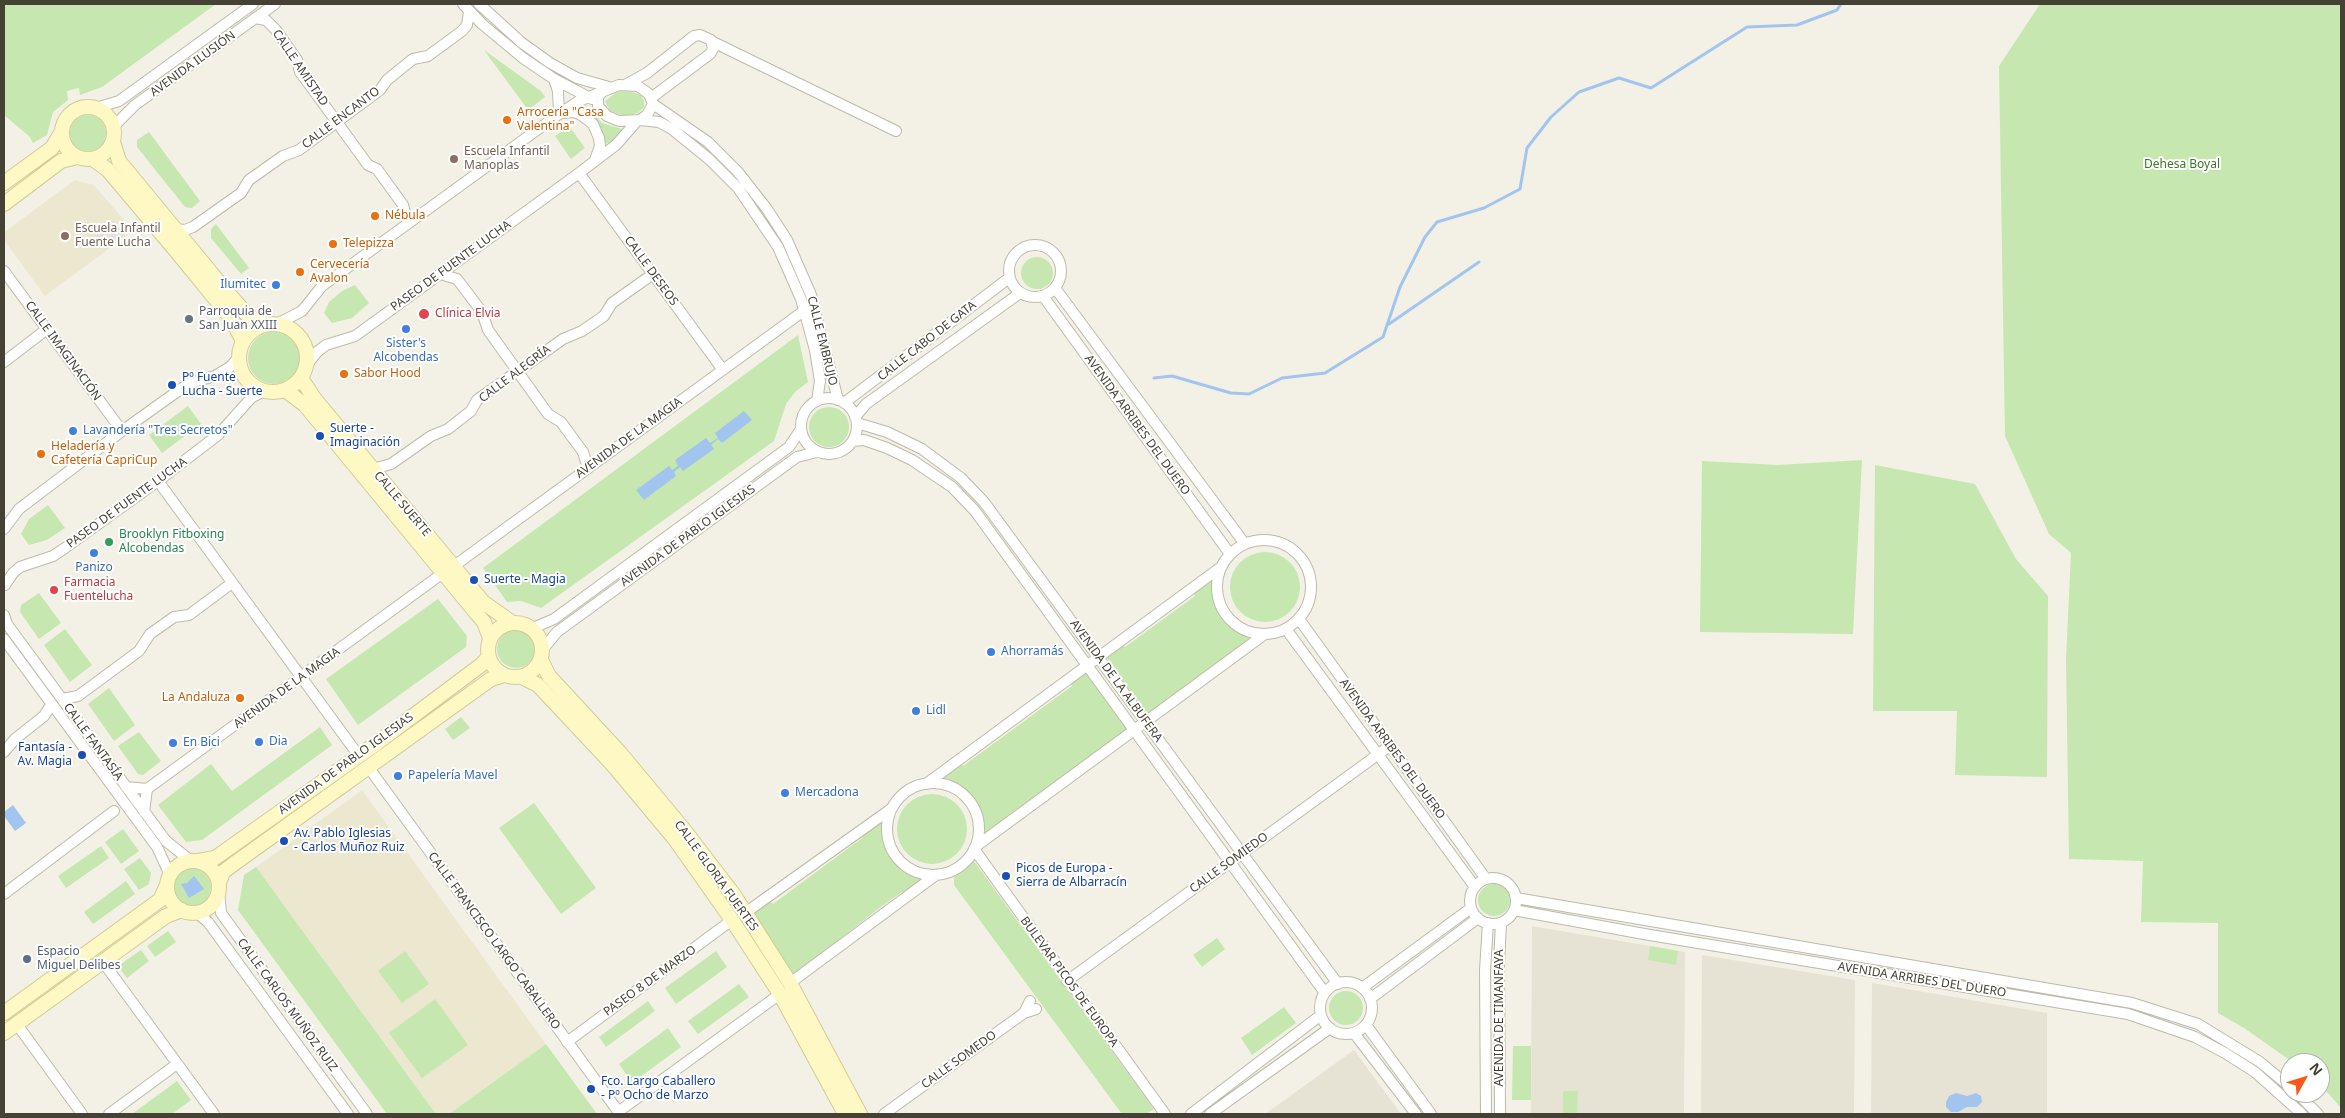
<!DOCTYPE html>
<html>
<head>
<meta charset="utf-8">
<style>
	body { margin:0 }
	#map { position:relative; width:2345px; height:1118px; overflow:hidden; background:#f3f1e6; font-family:"Noto Sans",sans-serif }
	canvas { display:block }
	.frame { position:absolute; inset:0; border:5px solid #454135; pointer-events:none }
	.north { position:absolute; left:2280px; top:1053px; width:50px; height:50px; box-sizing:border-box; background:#fff; border:1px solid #b5b3ae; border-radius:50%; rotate:51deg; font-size:14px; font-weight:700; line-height:20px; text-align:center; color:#454135 }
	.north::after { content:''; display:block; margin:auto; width:18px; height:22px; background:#f85818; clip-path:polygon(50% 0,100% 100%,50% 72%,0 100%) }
</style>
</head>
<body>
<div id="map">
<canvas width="2345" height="1118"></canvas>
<div class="frame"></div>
<div class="north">N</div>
</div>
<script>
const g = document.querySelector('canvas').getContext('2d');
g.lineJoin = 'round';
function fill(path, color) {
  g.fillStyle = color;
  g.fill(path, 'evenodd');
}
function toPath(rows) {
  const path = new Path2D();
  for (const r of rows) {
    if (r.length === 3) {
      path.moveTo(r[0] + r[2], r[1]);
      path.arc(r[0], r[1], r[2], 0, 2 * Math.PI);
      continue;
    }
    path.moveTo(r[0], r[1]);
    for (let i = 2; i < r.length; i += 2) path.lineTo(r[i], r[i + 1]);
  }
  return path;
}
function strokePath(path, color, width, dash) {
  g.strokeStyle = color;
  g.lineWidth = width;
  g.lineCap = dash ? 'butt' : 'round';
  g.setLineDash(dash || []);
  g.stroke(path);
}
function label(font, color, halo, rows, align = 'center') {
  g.font = font + ' "Noto Sans",sans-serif';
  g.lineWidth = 4;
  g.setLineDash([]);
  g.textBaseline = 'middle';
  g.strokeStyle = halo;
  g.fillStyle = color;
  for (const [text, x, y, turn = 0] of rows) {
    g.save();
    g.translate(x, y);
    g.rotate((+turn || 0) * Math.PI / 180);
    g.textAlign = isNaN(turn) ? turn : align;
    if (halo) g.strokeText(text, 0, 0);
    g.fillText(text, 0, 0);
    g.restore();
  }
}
fill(toPath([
	[1532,926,1685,952,1684,1114,1531,1114],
	[1702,955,1855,980,1854,1114,1701,1114],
	[1872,983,2047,1013,2047,1114,1871,1114],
	[1354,1050,1401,1114,1265,1114]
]), '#e7e3d4');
fill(toPath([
	[75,180,94,185,124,220,118,225,122,230,128,225,133,231,45,296,4,240,4,232],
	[362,790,546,1044,449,1114,436,1114,256,867]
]), '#ece8d0');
fill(toPath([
	[4,4,216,4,102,87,80,95,79,88,67,91,68,100,53,112,47,135,33,143,30,137,4,115],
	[2040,4,2341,4,2341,1108,2320,1084,2320,1063,2294,1063,2244,1028,2218,1013,2218,923,2141,922,2143,861,2069,859,2066,659,2071,553,2049,534,2005,436,1999,66],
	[484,50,541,91,545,97,528,110],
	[618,91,632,92,641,95,644,101,644,107,638,113,626,116,610,111,605,101],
	[586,105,602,123,622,129,610,144,604,143,577,108],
	[88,133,18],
	[569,126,585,148,571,159,555,136],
	[149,132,200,201,192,208,185,207,137,147,137,140],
	[216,224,249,268,241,274,211,238,211,229],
	[1037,273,16],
	[355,285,369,303,352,318,332,323,324,313,329,302,342,291],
	[274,358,26],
	[798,335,808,382,795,392,786,404,774,441,541,608,521,601,507,602,483,568],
	[188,406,201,424,162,453,149,435],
	[829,427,20],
	[1862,460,1853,634,1700,632,1702,461,1778,465],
	[1875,465,1975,484,2016,559,2048,596,2047,777,1955,775,1957,711,1873,711],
	[48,505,65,528,47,540,29,545,21,534,29,519],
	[1265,587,35],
	[1215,577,1217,600,1223,614,1234,626,1249,635,1258,636,1234,650,1148,715,1108,660,1107,656,1123,645,1125,647,1195,596,1193,593],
	[39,593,61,623,39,639,20,612,21,605],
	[438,599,467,636,466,647,358,725,326,679],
	[65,629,92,665,70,682,44,645],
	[516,649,19],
	[1087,671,1131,730,1115,742,1112,740,1002,820,1003,822,981,838,981,820,973,801,959,787,937,779,960,762,963,766,1072,686,1070,683],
	[109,688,135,725,114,741,88,704],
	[461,717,470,728,453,740,445,729],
	[320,727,332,745,202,840,186,842,158,805,211,764,232,791],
	[139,732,161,761,143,775,138,774,118,746],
	[932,829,35],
	[534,803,596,888,561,914,499,828],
	[883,819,884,845,892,859,905,872,926,878,904,894,902,892,882,906,792,976,754,914,770,901,773,904,862,838,860,836],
	[123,829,139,851,121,864,105,842],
	[101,846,109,858,66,888,58,876],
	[140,858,151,873,149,884,139,890,124,869],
	[974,861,1154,1109,1146,1114,1122,1114,954,885,954,877],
	[256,867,436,1114,387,1114,238,910,244,875],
	[192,887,19],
	[126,881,135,894,93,924,84,912],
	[1494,900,16],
	[168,931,176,942,155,957,147,946],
	[1217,938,1225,949,1202,967,1193,955],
	[1650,946,1678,951,1676,965,1648,960],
	[141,950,149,961,127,978,118,966],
	[405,951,429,984,402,1003,378,971],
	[716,951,727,967,676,1004,665,988],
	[739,984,749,997,698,1034,688,1021],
	[1346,1008,17],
	[435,999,468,1045,422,1078,389,1033],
	[648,1001,655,1011,606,1047,599,1037],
	[1284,1007,1296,1023,1252,1055,1241,1038],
	[668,1028,681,1047,632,1083,619,1064],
	[546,1044,597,1114,449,1114],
	[1513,1046,1531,1046,1531,1100,1512,1100],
	[177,1081,191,1100,172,1114,132,1114],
	[1563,1091,1578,1091,1577,1114,1563,1114]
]), '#c6e7af');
fill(toPath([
	[113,220,125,236,106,250,94,234]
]), '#e4e2de');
fill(toPath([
	[744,411,752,420,722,443,718,439,711,445,714,449,683,471,680,467,674,472,676,476,644,500,636,490,669,466,672,470,678,466,675,460,706,438,710,443,718,438,715,433],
	[13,805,26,823,15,831,4,816,4,812],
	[194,876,204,889,189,898,181,884,187,883],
	[1956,1093,1967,1096,1976,1093,1981,1096,1982,1102,1977,1107,1967,1107,1958,1112,1951,1112,1946,1107,1946,1102,1949,1096]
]), '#a2c5ef');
strokePath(toPath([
	[1389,324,1479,262],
	[1154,378,1172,376,1231,393,1249,394,1282,378,1325,373,1383,337,1400,287,1425,237,1437,222,1484,208,1520,189,1527,148,1551,117,1579,92,1619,78,1651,88,1747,27,1797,25,1837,10,1841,4]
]), '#a2c5ef', 3);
const street = toPath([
	[463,4,482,24,523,58,554,79,592,99],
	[479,4,522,43,550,63,577,78,609,87],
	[255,18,266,20,276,30,297,60,300,72,328,110,368,165,377,169,403,205,408,223],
	[713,42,896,131],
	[627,84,647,73,694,36,700,35,711,40,713,49,710,54,651,98],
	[653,104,708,142,738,172,767,209,787,240,811,295,838,400],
	[96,108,119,101,253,4],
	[561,113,574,112,581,115,593,124,599,138,600,146,595,160],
	[559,114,579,101,619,85,638,86,649,94,653,104,647,115,640,120,619,121,607,116,598,106,598,97,602,92],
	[640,120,659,122,672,129,709,159,738,188,778,247,801,299,815,350,820,381,817,401],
	[113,127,135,105,275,4],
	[579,173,723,370],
	[175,229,185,230,193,227,241,193,249,180,283,156,299,150,380,90,387,80,413,59,428,56,462,31,467,25,469,12],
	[1035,271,26],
	[4,271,122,431],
	[440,274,457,279,482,312,488,330,548,414,561,422,583,452,588,468],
	[1055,288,1245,544],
	[1043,296,1230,554],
	[277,324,302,311,322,286,559,114,558,91,554,79],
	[4,362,47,329],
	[306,366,317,352,326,345,355,336,579,173,616,145,637,121],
	[829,426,28],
	[844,403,1009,278],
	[855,417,866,404,1020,293],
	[857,423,887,432,922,449,961,478,984,502,1338,984],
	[853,441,864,440,887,448,912,460,952,487,975,511,1325,993],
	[373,469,391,464,431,436,448,429,471,411,477,400,563,339,582,331,604,316,612,303,653,274],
	[158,481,359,756],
	[4,529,19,509,122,431,178,391,190,383,215,376,230,367,239,357],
	[1264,587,47],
	[454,566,805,310],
	[5,585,13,573,20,567,53,556,65,548,158,481,218,435,252,397,265,391],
	[4,615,7,624,166,841,191,861],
	[1299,619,1486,879],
	[533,628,554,619,789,447,801,429],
	[1286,629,1475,887],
	[4,639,157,847,170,875],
	[543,649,557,632,797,457,817,452],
	[62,699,78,696,139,651,150,634,174,617,189,615,232,583],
	[4,752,15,739,44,716,51,705],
	[369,768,620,1114],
	[933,829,46],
	[926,784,1221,567],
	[126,787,147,789,443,573],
	[144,812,147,789],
	[975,847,1265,634],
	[974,849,1165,1114],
	[1493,901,23],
	[219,891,221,913,367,1114],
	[4,894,114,811],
	[1516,898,2132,1003,2198,1024,2260,1062,2290,1087],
	[1514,910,1644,934,2128,1014,2195,1037,2225,1053,2255,1072,2302,1114],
	[197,913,208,922,348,1114],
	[745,913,891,809],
	[103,962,214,1114],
	[1067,981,1391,745],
	[1346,1008,26],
	[790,983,936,875],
	[1362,988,1471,908],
	[1370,999,1478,918],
	[1024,1013,1030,1001],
	[16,1023,82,1114],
	[1366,1025,1431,1114],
	[1354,1033,1416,1114],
	[567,1042,732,920],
	[2297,1093,2318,1114],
	[618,1112,780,994],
	[109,1114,177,1064],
	[884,1114,1024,1013,1036,1009],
	[1191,1114,1321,1015],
	[1210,1114,1330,1028],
	[1486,1114,1485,970,1488,923],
	[1500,1114,1499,964,1501,923]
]);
const secondary = toPath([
	[88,133,26],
	[113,142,119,161,222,286,249,317,266,324],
	[93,159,108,170,177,252,231,318,243,341],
	[4,183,52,148,61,133],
	[4,204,61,161,77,157],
	[273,358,34],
	[301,378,314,398,483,602,511,622],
	[285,390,305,405,477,614,484,622,490,638],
	[515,650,27],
	[541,660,549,676,621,754,685,831,734,895,790,983,860,1114],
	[522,677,538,685,613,765,674,838,732,920,780,994,845,1114],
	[198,861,215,858,225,851,377,743,481,665,489,657],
	[193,887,26],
	[219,883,223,872,235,863,491,679,504,675],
	[4,1013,160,900,167,885],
	[4,1033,166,916,182,910]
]);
strokePath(street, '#bebaa9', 12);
strokePath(secondary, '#d3cb96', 16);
strokePath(street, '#fff', 10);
strokePath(secondary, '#fef8c5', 14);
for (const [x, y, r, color] of [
	[507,120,5,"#e8710a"],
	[454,159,5,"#8d6e63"],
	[375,216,5,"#e8710a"],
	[65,236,5,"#8d6e63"],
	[333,244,5,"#e8710a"],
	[300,272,5,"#e8710a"],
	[276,285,5,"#3f7fe0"],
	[424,314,6,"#e0444e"],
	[189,319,5,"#6b7280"],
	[406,329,5,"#3f7fe0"],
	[344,374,5,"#e8710a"],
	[172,385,5,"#1a4fb4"],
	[73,431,5,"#3f7fe0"],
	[320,436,5,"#1a4fb4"],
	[41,454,5,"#e8710a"],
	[109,542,5,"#2e9e5b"],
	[94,553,5,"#3f7fe0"],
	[474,580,5,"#1a4fb4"],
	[54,590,5,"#e0444e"],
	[991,652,5,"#3f7fe0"],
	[240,698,5,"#e8710a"],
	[916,711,5,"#3f7fe0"],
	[259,742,5,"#3f7fe0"],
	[173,743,5,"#3f7fe0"],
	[82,755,5,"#1a4fb4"],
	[398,776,5,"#3f7fe0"],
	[785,793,5,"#3f7fe0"],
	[284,841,5,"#1a4fb4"],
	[1006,876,5,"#1a4fb4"],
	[27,959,5,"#5c6f8a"],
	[591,1089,5,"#1a4fb4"]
]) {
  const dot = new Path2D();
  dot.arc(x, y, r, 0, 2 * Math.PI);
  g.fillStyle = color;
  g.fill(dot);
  strokePath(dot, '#fff', 2);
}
label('12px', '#454135', '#fff', [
	["AVENIDA ILUSIÓN",193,64,-36],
	["CALLE AMISTAD",300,68,56],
	["CALLE ENCANTO",341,118,-37],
	["PASEO DE FUENTE LUCHA",451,266,-36],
	["CALLE DESEOS",651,271,54],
	["CALLE EMBRUJO",822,341,76],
	["CALLE CABO DE GATA",927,341,-38],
	["CALLE IMAGINACIÓN",63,351,54],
	["CALLE ALEGRÍA",515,374,-37],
	["AVENIDA ARRIBES DEL DUERO",1137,425,54],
	["AVENIDA DE LA MAGIA",629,438,-36],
	["PASEO DE FUENTE LUCHA",127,503,-36],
	["CALLE SUERTE",402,504,50],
	["AVENIDA DE PABLO IGLESIAS",688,536,-36],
	["AVENIDA DE LA ALBUFERA",1116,681,54],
	["AVENIDA DE LA MAGIA",287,688,-36],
	["CALLE FANTASÍA",93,742,54],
	["AVENIDA ARRIBES DEL DUERO",1392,749,54],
	["AVENIDA DE PABLO IGLESIAS",346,764,-36],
	["CALLE SOMIEDO",1229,863,-36],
	["CALLE GLORIA FUERTES",716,876,54],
	["CALLE FRANCISCO LARGO CABALLERO",494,941,54],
	["AVENIDA ARRIBES DEL DUERO",1922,980,9],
	["PASEO 8 DE MARZO",650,981,-36],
	["BULEVAR PICOS DE EUROPA",1069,982,54],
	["CALLE CARLOS MUÑOZ RUIZ",287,1005,54],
	["AVENIDA DE TIMANFAYA",1500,1018,-90],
	["CALLE SOMEDO",959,1060,-36]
]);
label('12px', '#c56008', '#fff', [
	["Arrocería \"Casa",517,113],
	["Valentina\"",517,127],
	["Nébula",385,216],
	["Telepizza",343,244],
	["Cervecería",310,265],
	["Avalon",310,279],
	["Sabor Hood",354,374],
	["Heladería y",51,447],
	["Cafetería CapriCup",51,461],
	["La Andaluza",230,698,"right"]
], 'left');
label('12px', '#785e54', '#fff', [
	["Escuela Infantil",464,152],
	["Manoplas",464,166],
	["Escuela Infantil",75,229],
	["Fuente Lucha",75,243]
], 'left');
label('12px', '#3c7729', '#fff', [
	["Dehesa Boyal",2182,165]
]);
label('12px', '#366cbe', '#fff', [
	["Ilumitec",266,285,"right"],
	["Sister's",406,344,"center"],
	["Alcobendas",406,358,"center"],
	["Lavandería \"Tres Secretos\"",83,431],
	["Panizo",94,568,"center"],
	["Ahorramás",1001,652],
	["Lidl",926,711],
	["Dia",269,742],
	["En Bici",183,743],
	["Papelería Mavel",408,776],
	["Mercadona",795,793]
], 'left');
label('12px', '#5b616d', '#fff', [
	["Parroquia de",199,312],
	["San Juan XXIII",199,326]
], 'left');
label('12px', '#be3a42', '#fff', [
	["Clínica Elvia",435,314],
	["Farmacia",64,583],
	["Fuentelucha",64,597]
], 'left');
label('12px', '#164399', '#fff', [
	["Pº Fuente",182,378],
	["Lucha - Suerte",182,392],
	["Suerte -",330,429],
	["Imaginación",330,443],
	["Suerte - Magia",484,580],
	["Fantasía -",72,748,"right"],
	["Av. Magia",72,762,"right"],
	["Av. Pablo Iglesias",294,834],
	["- Carlos Muñoz Ruiz",294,848],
	["Picos de Europa -",1016,869],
	["Sierra de Albarracín",1016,883],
	["Fco. Largo Caballero",601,1082],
	["- Pº Ocho de Marzo",601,1096]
], 'left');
label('12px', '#27864d', '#fff', [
	["Brooklyn Fitboxing",119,535],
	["Alcobendas",119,549]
], 'left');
label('12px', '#4e5e75', '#fff', [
	["Espacio",37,952],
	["Miguel Delibes",37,966]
], 'left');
</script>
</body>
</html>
